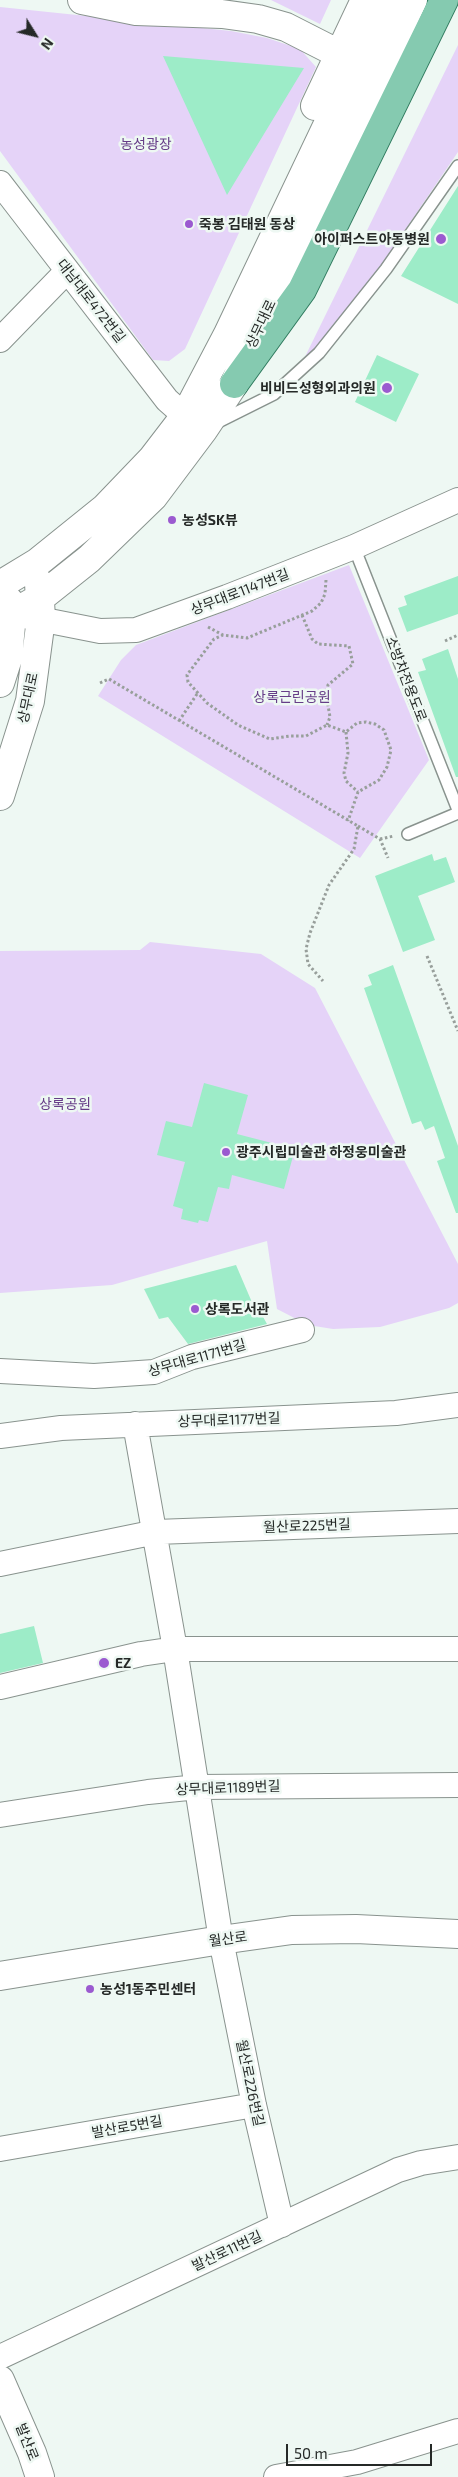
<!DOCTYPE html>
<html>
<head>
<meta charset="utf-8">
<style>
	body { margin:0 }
	#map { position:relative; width:458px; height:2477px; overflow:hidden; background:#eef8f3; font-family:"Exo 2",sans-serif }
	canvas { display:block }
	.north { position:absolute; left:10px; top:10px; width:50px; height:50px; -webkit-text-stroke:4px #eef8f3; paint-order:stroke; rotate:126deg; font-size:14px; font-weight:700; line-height:20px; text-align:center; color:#252927 }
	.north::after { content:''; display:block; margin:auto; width:18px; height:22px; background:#252927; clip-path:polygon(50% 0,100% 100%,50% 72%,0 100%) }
	.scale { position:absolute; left:286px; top:2444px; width:146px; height:22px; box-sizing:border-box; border:2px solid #252927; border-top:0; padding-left:6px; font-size:15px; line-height:18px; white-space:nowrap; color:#252927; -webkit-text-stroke:4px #eef8f3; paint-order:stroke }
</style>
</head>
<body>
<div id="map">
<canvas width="458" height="2477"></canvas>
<div class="north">N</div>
<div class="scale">50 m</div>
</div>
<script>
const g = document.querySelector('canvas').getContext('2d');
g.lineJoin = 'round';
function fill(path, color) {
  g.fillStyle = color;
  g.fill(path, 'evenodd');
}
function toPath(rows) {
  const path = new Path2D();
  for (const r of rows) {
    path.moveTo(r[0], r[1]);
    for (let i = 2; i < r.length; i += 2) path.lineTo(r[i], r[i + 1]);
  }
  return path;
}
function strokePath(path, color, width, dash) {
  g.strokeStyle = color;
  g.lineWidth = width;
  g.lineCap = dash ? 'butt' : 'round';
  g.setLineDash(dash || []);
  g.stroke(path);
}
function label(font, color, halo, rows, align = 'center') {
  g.font = font + ' "Exo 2","Noto Sans KR",sans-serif';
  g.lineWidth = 5;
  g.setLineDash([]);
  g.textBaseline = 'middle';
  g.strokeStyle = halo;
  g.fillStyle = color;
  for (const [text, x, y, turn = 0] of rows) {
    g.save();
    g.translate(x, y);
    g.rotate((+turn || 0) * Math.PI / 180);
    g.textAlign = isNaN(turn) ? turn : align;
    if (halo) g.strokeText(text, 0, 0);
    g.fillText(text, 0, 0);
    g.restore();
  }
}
fill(toPath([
	[271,0,331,0,320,24],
	[0,7,231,31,267,38,300,49,316,67,185,349,169,361,153,360,0,151],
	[458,45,458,152,362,293,299,369],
	[349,565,429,760,360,858,98,696,121,660,136,645],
	[150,942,261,954,315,988,458,1264,458,1303,449,1308,380,1327,333,1329,308,1325,277,1309,267,1241,112,1285,0,1293,0,951,140,950]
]), '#e5d3f8');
fill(toPath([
	[163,56,304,68,227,195],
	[458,186,458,304,401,276],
	[377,355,419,374,396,422,355,402],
	[458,576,458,614,407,632,398,608,407,605,404,596],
	[448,649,458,679,458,777,456,777,418,672,426,670,422,659],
	[432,854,434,861,446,857,455,882,418,896,435,940,403,952,375,876],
	[393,965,458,1146,458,1213,456,1213,437,1161,445,1158,434,1126,425,1130,421,1121,412,1124,364,988,372,985,368,975],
	[204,1083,248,1095,237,1134,295,1149,284,1189,232,1175,229,1189,218,1187,208,1222,199,1220,198,1223,181,1219,183,1209,173,1206,185,1162,157,1155,166,1121,192,1127],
	[236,1265,254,1307,257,1306,267,1324,188,1344,168,1317,159,1319,144,1289],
	[34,1626,43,1663,0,1673,0,1634]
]), '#9decc8');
const service = toPath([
	[214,424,274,394,319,353,386,269,458,166],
	[354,547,458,810],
	[408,834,458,813]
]);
const minor = toPath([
	[0,183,167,400,185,416],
	[0,340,67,271],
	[24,616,100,631,136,630,227,597,354,547,458,500],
	[0,1371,94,1376,154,1372,192,1357,302,1330],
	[135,1424,175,1649,221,1940,254,2105,282,2225],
	[0,1436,61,1428,396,1413,458,1405],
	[0,1564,156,1532,458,1521],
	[0,1687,141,1654,175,1649,458,1649],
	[0,1815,148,1792,198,1787,458,1785],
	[0,2149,254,2105],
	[0,2357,398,2170,421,2163,458,2157],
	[276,2477,357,2462,458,2431]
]);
const tertiary = toPath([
	[82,0,136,11,222,14,258,19,286,27,339,54],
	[315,106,365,0],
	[0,585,38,562,105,508,152,459,185,416,228,334,387,0],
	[0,621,40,598,89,559,153,497,204,429,234,384,413,0],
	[0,683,8,658,12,614,9,601],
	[0,796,30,701,41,619,39,583],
	[0,1976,221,1940,292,1930,356,1929,458,1934],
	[0,2380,32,2453,40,2477]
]);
const primary = toPath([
	[234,384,302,290,444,0]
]);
strokePath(service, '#89938e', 14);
strokePath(minor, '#89938e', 26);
strokePath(tertiary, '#89938e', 30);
strokePath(primary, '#2f7a5e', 30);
strokePath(toPath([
	[326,580,325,594,321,603,312,611,247,638,223,635,214,639,187,675,188,682,207,703,238,725,270,739,290,736,306,736,327,725,346,732,357,723,366,722,375,724,384,730,391,750,387,767,379,780,358,792,348,821],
	[302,615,312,639,318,644,349,646,353,664,328,685,326,694,330,717,327,725],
	[208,627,223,635],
	[445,641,458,635],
	[100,683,109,679,358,826,354,849,329,885,310,933,306,949,308,964,323,981],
	[179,721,197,694],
	[346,732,348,753,344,773,346,781,358,792],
	[358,826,380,839,388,858],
	[380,839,394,836],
	[427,956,458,1031]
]), '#989f9b', 3, [2.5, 2.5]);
strokePath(service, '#fff', 11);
strokePath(minor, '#fff', 24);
strokePath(tertiary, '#fff', 28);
strokePath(primary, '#85cab0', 28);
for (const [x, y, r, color] of [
	[189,224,5,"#9b5ad0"],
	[441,239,6,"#9b5ad0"],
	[387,388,6,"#9b5ad0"],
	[172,520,5,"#9b5ad0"],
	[226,1152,5,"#9b5ad0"],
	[195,1309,5,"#9b5ad0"],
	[104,1663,6,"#9b5ad0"],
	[90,1989,5,"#9b5ad0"]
]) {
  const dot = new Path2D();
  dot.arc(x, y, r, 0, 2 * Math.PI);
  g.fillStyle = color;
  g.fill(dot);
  strokePath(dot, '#eef8f3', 2);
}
label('14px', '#663d88', '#eef8f3', [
	["농성광장",146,144],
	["상록근린공원",292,697],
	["상록공원",65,1104]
]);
label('bold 14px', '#252927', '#eef8f3', [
	["죽봉 김태원 동상",199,224],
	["아이퍼스트아동병원",430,239,"right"],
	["비비드성형외과의원",376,388,"right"],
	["농성SK뷰",182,520],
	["광주시립미술관 하정웅미술관",236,1152],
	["상록도서관",205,1309],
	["EZ",115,1663],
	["농성1동주민센터",100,1989]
], 'left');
label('14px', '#252927', '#eef8f3', [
	["대남대로472번길",91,301,52],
	["상무대로",261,324,-65],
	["상무대로1147번길",240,592,-21],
	["소방차전용도로",406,679,69],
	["상무대로",28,698,-78],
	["상무대로1171번길",197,1358,-16],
	["상무대로1177번길",229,1420,-2],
	["월산로225번길",307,1526,-2],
	["상무대로1189번길",228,1788,-2],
	["월산로",228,1939,-8],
	["월산로226번길",250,2083,78],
	["발산로5번길",127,2127,-10],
	["발산로11번길",227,2251,-25],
	["발산로",27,2442,68]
]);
</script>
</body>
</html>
